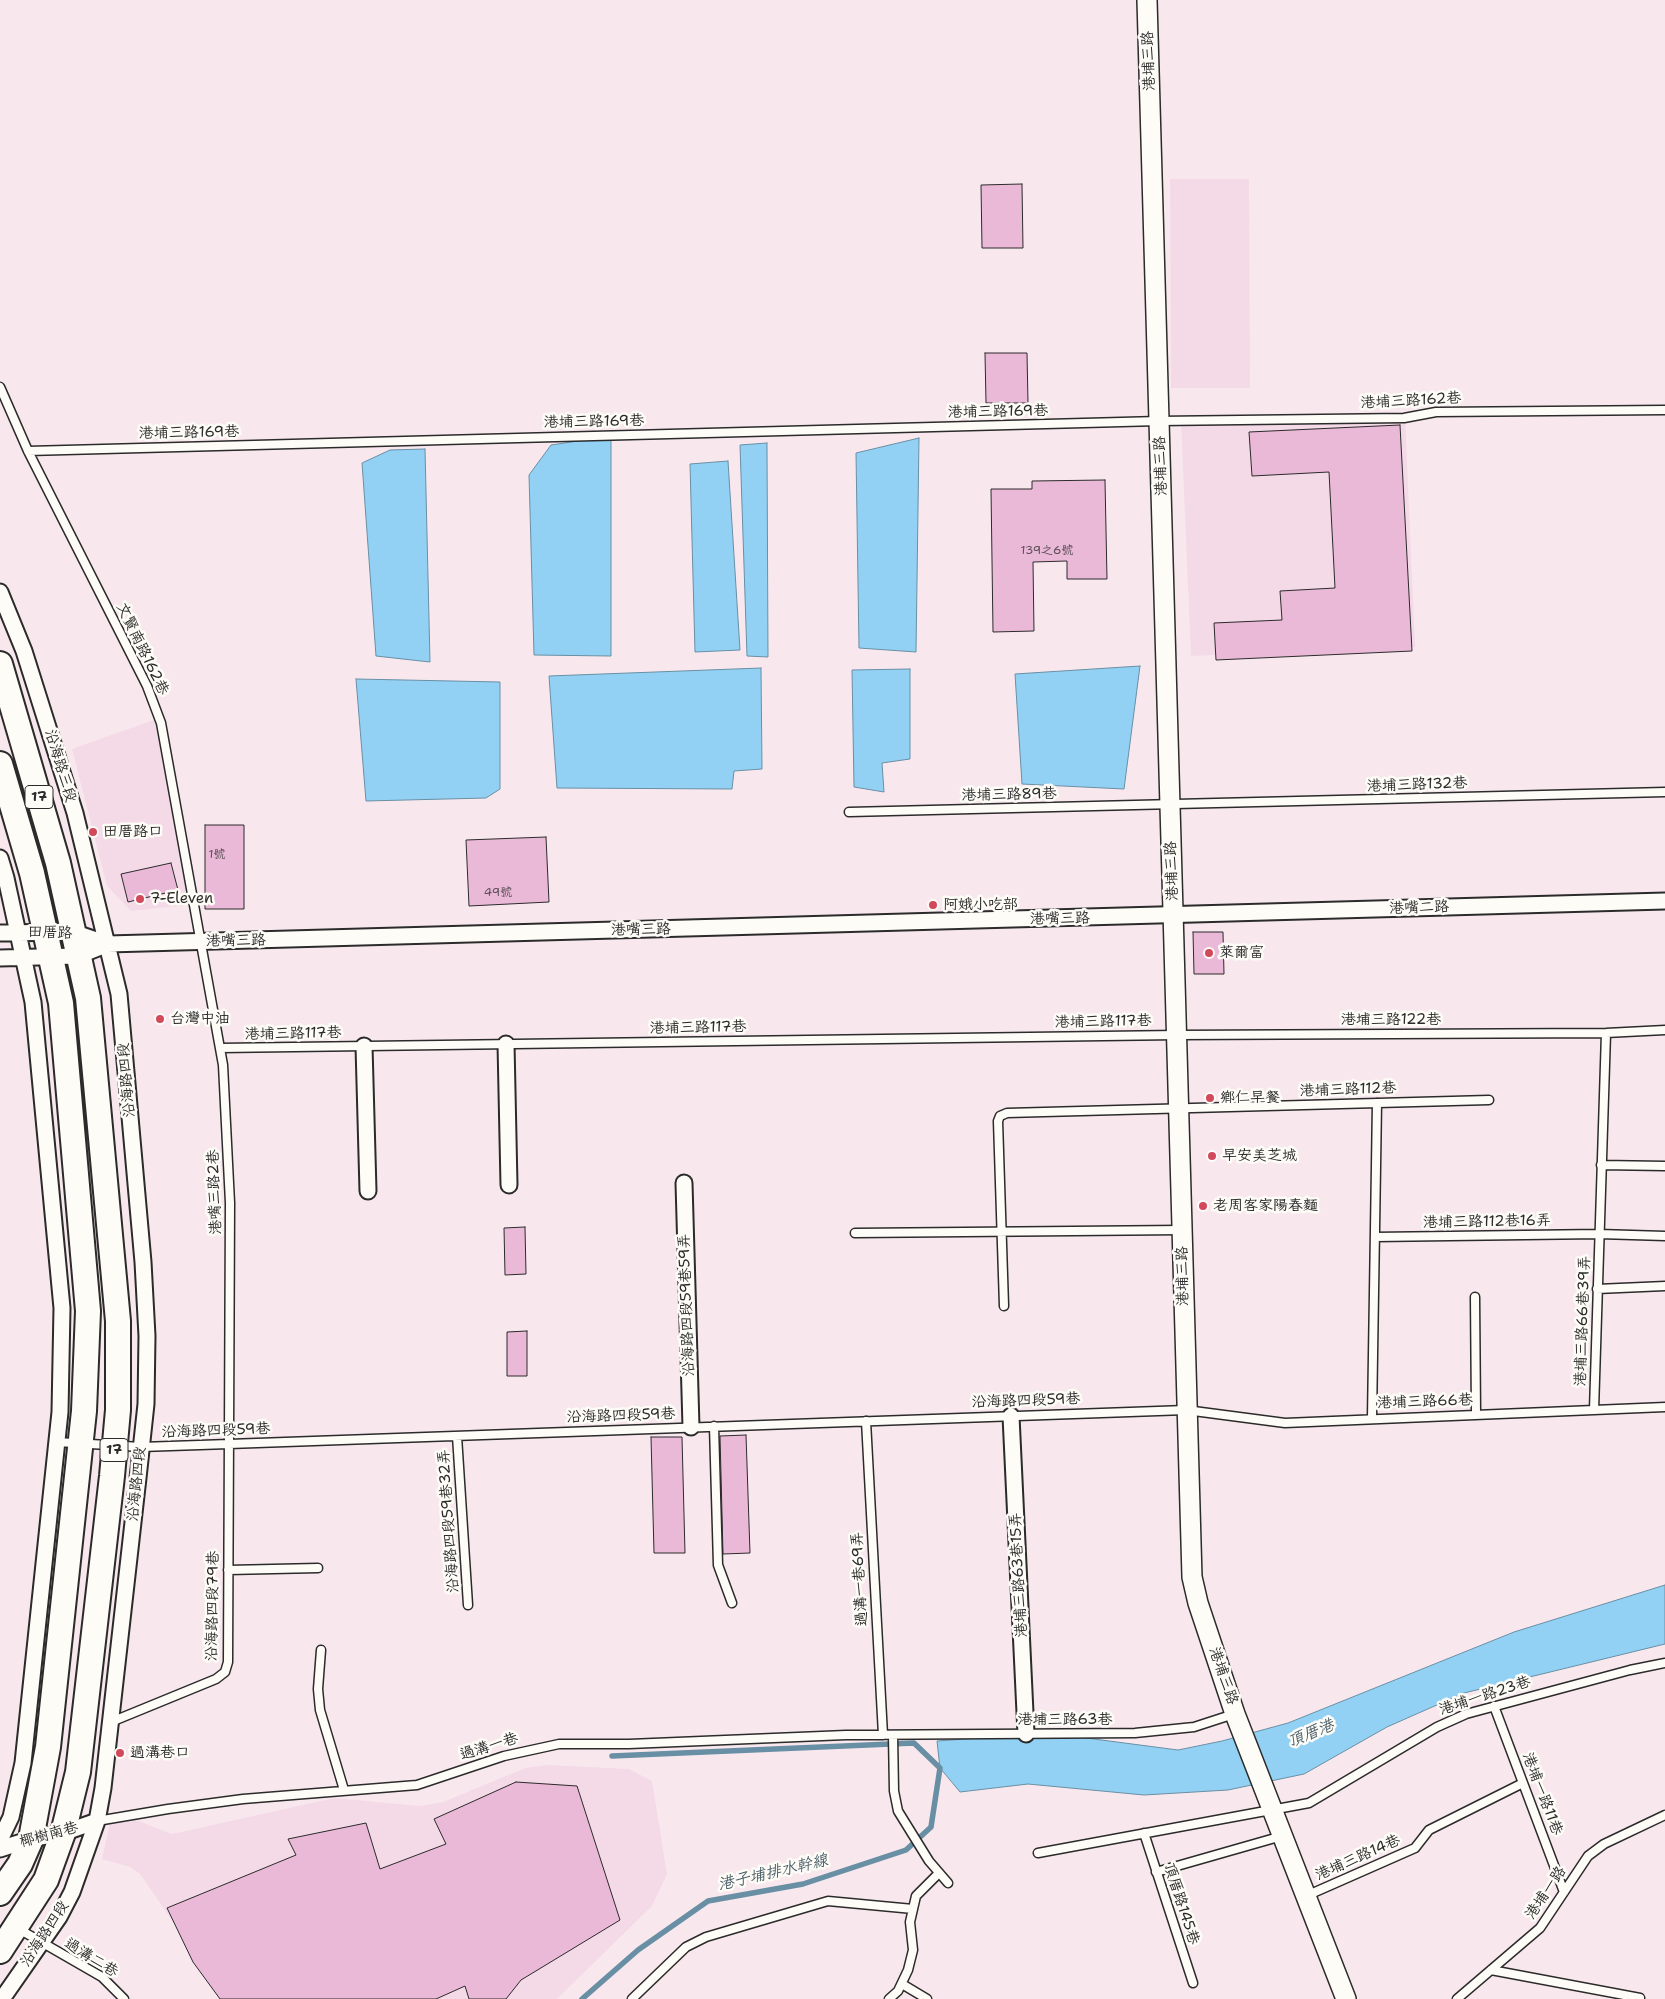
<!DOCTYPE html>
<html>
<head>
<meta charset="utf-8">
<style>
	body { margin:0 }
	canvas { display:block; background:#f8e8ee }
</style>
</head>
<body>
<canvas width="1665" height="1999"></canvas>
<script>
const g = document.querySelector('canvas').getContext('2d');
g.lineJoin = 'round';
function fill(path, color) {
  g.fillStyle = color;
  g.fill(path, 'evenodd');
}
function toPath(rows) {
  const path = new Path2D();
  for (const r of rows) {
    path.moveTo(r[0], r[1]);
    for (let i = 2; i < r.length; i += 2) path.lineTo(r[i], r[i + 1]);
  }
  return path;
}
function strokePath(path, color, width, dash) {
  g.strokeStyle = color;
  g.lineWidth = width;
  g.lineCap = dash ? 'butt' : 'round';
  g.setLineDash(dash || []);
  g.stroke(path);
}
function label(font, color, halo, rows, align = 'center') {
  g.font = font + ' "Shantell Sans","LXGW WenKai TC",sans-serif';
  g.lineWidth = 5;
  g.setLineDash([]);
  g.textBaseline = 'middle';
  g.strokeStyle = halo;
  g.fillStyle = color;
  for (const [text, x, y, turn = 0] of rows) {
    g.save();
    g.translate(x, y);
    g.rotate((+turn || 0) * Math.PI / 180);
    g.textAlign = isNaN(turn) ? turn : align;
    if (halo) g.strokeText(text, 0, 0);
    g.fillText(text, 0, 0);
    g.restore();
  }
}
fill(toPath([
	[1170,179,1249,179,1250,388,1171,388],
	[1405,414,1415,647,1191,656,1181,422],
	[159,718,199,904,131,911,107,886,72,749],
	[547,1765,629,1769,652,1781,667,1874,652,1906,557,1999,226,1999,140,1874,130,1867,102,1859,111,1819,133,1819,172,1834,334,1798,420,1806,443,1802,525,1768]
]), '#f4dae7');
const water = toPath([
	[611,436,611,656,534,655,529,475,551,445,611,436],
	[919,438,916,652,859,648,856,453,919,438],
	[767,443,768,657,747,656,740,445,767,443],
	[425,449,430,662,376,656,362,463,390,450,425,449],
	[728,461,740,650,695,652,690,464,728,461],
	[1140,666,1124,789,1022,784,1015,674,1140,666],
	[761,668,762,769,734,771,732,789,557,788,549,676,761,668],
	[910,669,910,759,882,763,884,792,854,787,852,670,910,669],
	[356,679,500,682,500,789,486,798,366,801,356,679],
	[1665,1585,1665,1644,1464,1693,1387,1727,1304,1774,1228,1790,1144,1795,1028,1784,960,1792,940,1768,937,1741,1048,1733,1178,1750,1222,1741,1288,1723,1514,1632,1665,1585]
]);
fill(water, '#93d1f4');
strokePath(water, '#698fa4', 1);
strokePath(toPath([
	[582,1999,638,1950,708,1901,803,1884,906,1850,931,1827,940,1768,914,1743,612,1756]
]), '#698fa4', 5.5);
const building = toPath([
	[1022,184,1023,248,982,248,981,185,1022,184],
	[985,353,1027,353,1028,403,986,403,985,353],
	[1400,425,1412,651,1216,660,1214,623,1282,620,1280,591,1335,588,1329,472,1252,476,1249,432,1400,425],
	[1105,480,1107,579,1067,579,1067,561,1033,562,1034,631,993,632,991,489,1032,489,1032,481,1105,480],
	[205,825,244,825,244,909,205,909,205,825],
	[546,837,549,902,469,906,466,840,546,837],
	[171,863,178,890,128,902,121,874,171,863],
	[1193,932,1223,932,1224,974,1194,974,1193,932],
	[525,1227,526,1274,505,1275,504,1228,525,1227],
	[527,1331,527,1376,507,1376,507,1332,527,1331],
	[746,1435,750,1553,723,1554,720,1436,746,1435],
	[651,1437,682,1437,685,1553,654,1553,651,1437],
	[516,1782,577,1786,620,1920,521,1980,506,1999,469,1999,465,1986,436,1999,220,1999,193,1962,167,1908,296,1855,288,1839,366,1823,380,1869,446,1844,434,1819,516,1782]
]);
fill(building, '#ebb9d8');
strokePath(building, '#2b2b2b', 1);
const service = toPath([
	[0,387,28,451,147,686,161,723,223,1065,230,1203,228,1662,225,1672,216,1679,111,1722],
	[28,451,1159,421,1404,418,1436,412,1665,410],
	[849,812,1665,792],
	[220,1048,1177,1035,1606,1033,1665,1030],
	[1601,1165,1665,1166],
	[855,1233,1182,1230],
	[1375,1237,1599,1234,1665,1236],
	[1597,1289,1665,1286],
	[1475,1297,1476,1414],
	[1004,1306,998,1121,1000,1116,1007,1113,1489,1100],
	[1594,1410,1606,1033],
	[1372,1418,1377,1103],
	[866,1421,883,1735],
	[714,1426,718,1565,732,1603],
	[457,1436,468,1605],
	[57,1442,141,1447,229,1444,1186,1410,1285,1423,1665,1407],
	[228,1570,318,1568],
	[321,1650,318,1689,320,1710,344,1790],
	[1494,1706,1564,1892],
	[893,1735,894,1791,898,1811,929,1861,948,1883],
	[97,1821,168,1809,243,1799,417,1785,504,1756,559,1744,629,1744,846,1735,1135,1733,1194,1727,1234,1714],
	[1144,1833,1193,1983],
	[1038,1853,1309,1803,1437,1727,1466,1714,1630,1670,1665,1663],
	[1156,1872,1282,1836],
	[1306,1896,1415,1848,1429,1830,1523,1783],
	[17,1928,102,1977,124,1999],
	[1491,1970,1640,1998],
	[902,1984,927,1999],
	[632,1999,686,1947,706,1937,828,1901,913,1909],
	[889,1999,898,1991,908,1970,913,1950,910,1922,916,1896,939,1873],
	[1457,1999,1540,1928,1588,1856,1604,1844,1665,1815]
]);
const minor = toPath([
	[0,592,24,651,75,813,119,994,143,1262,147,1336,146,1404,138,1478,103,1788,97,1821,72,1892,59,1917,2,1999],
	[0,858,6,878,33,1002,62,1308,60,1412,23,1763,11,1817,0,1840],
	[0,933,73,932,108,944,1665,901],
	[0,958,78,956,108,944],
	[506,1044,509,1185],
	[364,1046,368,1191],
	[684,1183,691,1427],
	[1011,1416,1026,1734],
	[0,1849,31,1839,63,1833,97,1821]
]);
const tertiary = toPath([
	[1147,0,1192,1577,1198,1603,1235,1714,1346,1999]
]);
const primary = toPath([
	[0,664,58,863,88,998,118,1321,118,1410,112,1476,78,1772,63,1833,46,1880,0,1951],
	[0,764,32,873,61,1003,88,1311,84,1411,48,1747,31,1839,20,1864,0,1893]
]);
strokePath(service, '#2b2b2b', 11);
strokePath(minor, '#2b2b2b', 19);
strokePath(tertiary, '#2b2b2b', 22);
strokePath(primary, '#2b2b2b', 28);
strokePath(service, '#fdfcf7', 8);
strokePath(minor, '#fdfcf7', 15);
strokePath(tertiary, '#fdfcf7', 19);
strokePath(primary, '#fdfcf7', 24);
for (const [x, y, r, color] of [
	[93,832,5,"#d1495b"],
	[140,899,5,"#d1495b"],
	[933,905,5,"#d1495b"],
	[1209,953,5,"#d1495b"],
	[160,1019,5,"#d1495b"],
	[1210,1098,5,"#d1495b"],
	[1212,1156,5,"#d1495b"],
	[1203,1206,5,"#d1495b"],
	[120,1753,5,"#d1495b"]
]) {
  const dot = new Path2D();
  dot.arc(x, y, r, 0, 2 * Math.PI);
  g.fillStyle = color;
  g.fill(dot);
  strokePath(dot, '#fdfcf7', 2);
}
label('12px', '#5b4e56', null, [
	["139之6號",1047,551],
	["1號",217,855],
	["49號",498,893]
]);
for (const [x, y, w] of [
	[39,797,28],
	[114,1450,28]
]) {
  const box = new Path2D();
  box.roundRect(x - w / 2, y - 11.5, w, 23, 4);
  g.fillStyle = '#fdfcf7';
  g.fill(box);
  strokePath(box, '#2b2b2b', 1);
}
label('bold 14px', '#2b2b2b', null, [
	["17",39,797],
	["17",114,1450]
]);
label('15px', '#2b2b2b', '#fdfcf7', [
	["港埔三路",1149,61,-92],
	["港埔三路162巷",1411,401,-3],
	["港埔三路169巷",998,412,-1],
	["港埔三路169巷",594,422,-1],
	["港埔三路169巷",189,433,-1],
	["港埔三路",1161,466,-92],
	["文賢南路162巷",142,649,64],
	["沿海路三段",60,766,73],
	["港埔三路132巷",1417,785,-2],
	["港埔三路89巷",1009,795,-1],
	["港埔三路",1172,871,-92],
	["港嘴二路",1419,908,-2],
	["港嘴三路",1060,919,-1],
	["港嘴三路",641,930,-1],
	["田厝路",50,933,2],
	["港嘴三路",236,941,-1],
	["港埔三路122巷",1391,1020],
	["港埔三路117巷",1103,1022,-1],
	["港埔三路117巷",698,1028,-1],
	["港埔三路117巷",293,1034,-1],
	["沿海路四段",127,1080,-95],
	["港埔三路112巷",1348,1090,-2],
	["港嘴三路2巷",215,1192,-92],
	["港埔三路112巷16弄",1487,1222,-1],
	["港埔三路",1183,1276,-91],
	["沿海路四段59巷59弄",687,1305,-92],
	["港埔三路66巷39弄",1583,1321,-88],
	["沿海路四段59巷",1026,1401,-2],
	["港埔三路66巷",1425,1402,-2],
	["沿海路四段59巷",621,1416,-2],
	["沿海路四段59巷",216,1431,-2],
	["沿海路四段",137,1484,-84],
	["沿海路四段59巷32弄",449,1521,-94],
	["港埔三路63巷15弄",1019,1575,-93],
	["過溝一巷69弄",860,1579,-93],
	["沿海路四段79巷",213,1606,-89],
	["港埔三路",1223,1676,71],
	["港埔一路23巷",1485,1696,-18],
	["港埔三路63巷",1065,1720],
	["過溝一巷",489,1747,-17],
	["港埔一路11巷",1542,1794,69],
	["椰樹南巷",49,1835,-15],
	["港埔三路14巷",1358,1858,-24],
	["港埔一路",1546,1893,-56],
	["頂厝路145巷",1181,1904,72],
	["沿海路四段",45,1934,-57],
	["過溝二巷",91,1958,32]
]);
label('15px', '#2b2b2b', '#fdfcf7', [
	["田厝路口",103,832],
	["7-Eleven",150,899],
	["阿娥小吃部",943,905],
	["萊爾富",1219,953],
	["台灣中油",170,1019],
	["鄉仁早餐",1220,1098],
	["早安美芝城",1222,1156],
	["老周客家陽春麵",1213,1206],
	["過溝巷口",130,1753]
], 'left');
label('italic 16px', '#4a5d67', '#fdfcf7', [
	["頂厝港",1311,1734,-22],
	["港子埔排水幹線",773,1873,-13]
]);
</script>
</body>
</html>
